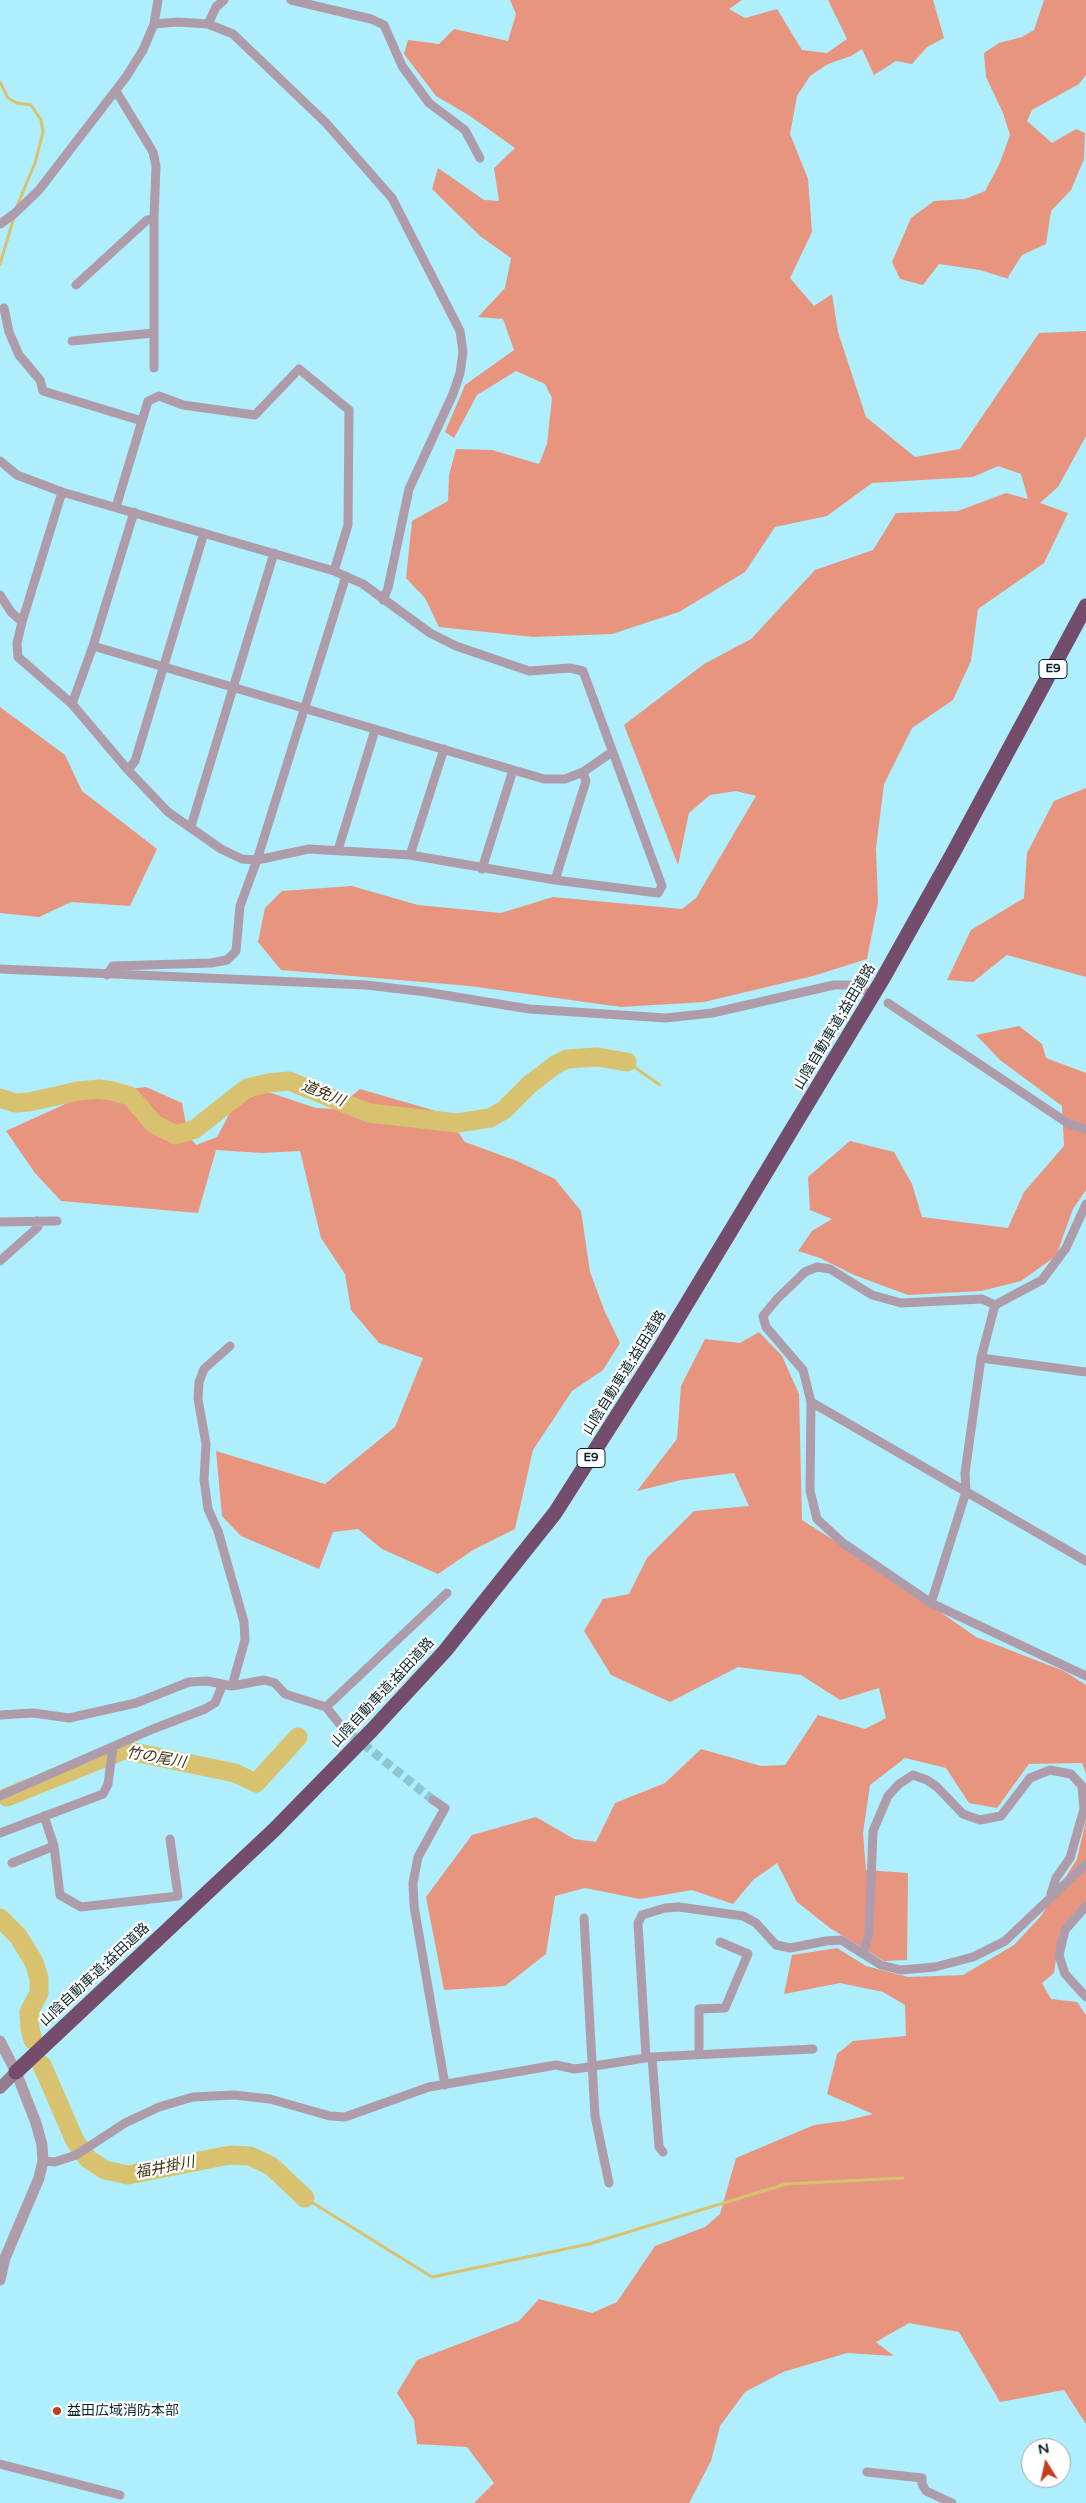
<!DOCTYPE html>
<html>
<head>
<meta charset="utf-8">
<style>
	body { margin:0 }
	#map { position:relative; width:1086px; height:2503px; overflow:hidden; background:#aeeefd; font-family:"Varela Round",sans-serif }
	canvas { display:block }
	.north { position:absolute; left:1021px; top:2438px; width:50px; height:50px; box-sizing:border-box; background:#fff; border:1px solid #9da7aa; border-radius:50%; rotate:350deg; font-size:14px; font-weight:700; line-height:20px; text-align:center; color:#09242a }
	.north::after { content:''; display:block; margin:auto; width:18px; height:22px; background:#c63d1a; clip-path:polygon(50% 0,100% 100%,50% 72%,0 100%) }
</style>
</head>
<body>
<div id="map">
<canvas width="1086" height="2503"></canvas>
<div class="north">N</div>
</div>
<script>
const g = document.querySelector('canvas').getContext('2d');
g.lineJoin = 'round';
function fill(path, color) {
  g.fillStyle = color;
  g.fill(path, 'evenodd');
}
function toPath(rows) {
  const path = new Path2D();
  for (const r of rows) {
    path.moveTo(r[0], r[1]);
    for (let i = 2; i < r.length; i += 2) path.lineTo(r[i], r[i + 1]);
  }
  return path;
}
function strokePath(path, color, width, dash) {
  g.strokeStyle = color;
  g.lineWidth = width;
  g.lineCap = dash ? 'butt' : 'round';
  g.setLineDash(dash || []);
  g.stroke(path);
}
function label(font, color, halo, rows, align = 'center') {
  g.font = font + ' "Varela Round","Noto Sans JP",sans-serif';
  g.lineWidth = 4.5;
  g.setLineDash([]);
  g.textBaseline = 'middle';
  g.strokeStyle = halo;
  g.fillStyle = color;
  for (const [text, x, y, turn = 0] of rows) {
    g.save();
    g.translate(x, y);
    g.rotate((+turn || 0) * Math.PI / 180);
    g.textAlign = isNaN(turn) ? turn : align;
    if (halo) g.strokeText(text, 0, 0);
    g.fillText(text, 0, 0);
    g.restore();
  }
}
fill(toPath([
	[510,0,742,0,729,9,745,18,777,9,802,50,827,53,847,39,828,0,933,0,944,38,927,47,912,64,896,61,874,75,862,49,851,56,828,64,810,76,797,96,790,134,808,179,812,232,790,278,814,306,832,294,838,332,866,417,915,457,960,449,1039,333,1086,331,1086,436,1058,487,1040,503,1068,513,1044,563,978,609,971,661,953,700,912,728,884,784,876,848,878,903,867,959,813,976,704,1002,621,1007,470,986,281,970,258,942,265,908,282,891,352,886,418,905,501,913,553,897,682,909,696,898,756,796,736,791,710,795,689,813,678,865,624,725,704,664,751,639,815,570,873,550,896,513,958,511,1006,493,1028,499,1021,474,998,466,973,477,872,483,827,516,775,527,745,572,679,612,612,634,533,637,439,627,425,598,406,578,412,521,448,501,449,475,456,449,492,450,539,464,547,444,552,398,545,384,516,371,477,395,454,438,445,432,465,385,514,350,503,319,478,317,505,288,511,258,480,236,432,189,438,168,484,200,499,201,494,168,515,148,470,116,436,96,404,54,408,40,439,44,454,29,508,41,516,14],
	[1044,0,1086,0,1086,75,1079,84,1032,110,1027,121,1052,143,1076,129,1085,133,1084,159,1071,190,1051,211,1046,244,1022,255,1008,277,1009,279,980,270,939,264,923,285,900,279,892,262,911,218,934,201,965,199,985,191,999,165,1010,135,1003,113,986,77,984,53,999,43,1022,37,1034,30],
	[0,707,65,755,82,791,157,849,130,906,71,902,39,917,0,913],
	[1086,788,1086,977,1007,955,973,982,947,980,971,930,1024,898,1027,853,1054,801],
	[1019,1026,1042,1044,1046,1058,1086,1073,1086,1190,1073,1209,1056,1256,1021,1281,981,1291,908,1295,854,1275,820,1258,798,1251,812,1231,832,1219,810,1210,808,1177,850,1141,894,1152,912,1184,922,1217,1008,1228,1024,1192,1064,1146,1062,1106,1000,1060,976,1035],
	[146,1087,182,1103,188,1135,196,1145,217,1137,234,1105,265,1091,316,1108,336,1109,360,1089,446,1114,465,1142,517,1161,555,1179,581,1211,590,1272,605,1312,620,1343,603,1370,572,1391,533,1450,515,1529,473,1550,438,1574,382,1549,358,1529,333,1532,319,1569,241,1536,222,1516,216,1451,325,1484,395,1427,423,1358,379,1343,351,1310,345,1274,321,1238,300,1151,262,1153,216,1150,198,1213,61,1201,35,1173,6,1131,87,1094],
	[759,1332,782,1356,799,1394,802,1520,877,1568,976,1637,1064,1671,1086,1685,1086,1774,1082,1763,1029,1764,997,1808,969,1803,946,1768,905,1758,870,1785,863,1833,866,1870,908,1873,907,1960,884,1961,830,1928,797,1902,777,1863,753,1880,733,1904,692,1890,640,1899,585,1888,555,1896,546,1954,505,1986,444,1990,426,1897,472,1835,536,1817,574,1839,596,1842,615,1803,665,1783,701,1749,761,1766,785,1765,818,1715,865,1729,886,1718,879,1688,840,1700,801,1675,738,1667,670,1702,611,1675,584,1631,603,1599,629,1594,647,1558,694,1511,749,1506,734,1473,681,1480,637,1491,677,1439,681,1386,705,1339,740,1343],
	[1086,1820,1086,1901,1060,1931,1054,1973,1042,1983,1051,1999,1077,2002,1086,2015,1086,2424,1064,2390,1000,2402,959,2332,909,2323,876,2342,894,2356,847,2353,783,2372,745,2392,720,2426,711,2461,689,2503,474,2503,494,2483,467,2447,417,2444,414,2420,397,2393,417,2360,519,2321,539,2299,592,2313,617,2302,655,2246,705,2227,720,2214,736,2158,814,2125,844,2121,873,2114,827,2094,837,2054,853,2041,906,2036,905,2005,883,1992,840,1983,784,1994,792,1955,837,1948,866,1966,908,1977,963,1975,1014,1945,1041,1916,1077,1859]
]), '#e89580');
strokePath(toPath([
	[0,82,8,98,17,103,31,105,41,120,43,132,35,163,17,206],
	[0,264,14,217],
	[627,1062,660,1085],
	[305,2198,432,2277,589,2244,786,2184,903,2178]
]), '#d8c26f', 3);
strokePath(toPath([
	[0,1098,15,1103,29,1102,78,1091,99,1089,112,1091,130,1096,154,1124,176,1135,195,1129,247,1088,268,1083,289,1081,369,1113,457,1123,490,1118,504,1110,530,1084,555,1065,567,1059,597,1057,627,1062],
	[7,1797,124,1750,235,1773,256,1783,298,1737],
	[0,1918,18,1936,34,1962,39,1978,39,1993,29,2012,30,2029,33,2040],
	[42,2065,75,2141,88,2159,105,2170,128,2175,230,2155,250,2156,271,2166,305,2198]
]), '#d8c26f', 19);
strokePath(toPath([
	[342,1727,433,1800]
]), '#8dc6d3', 9, [9, 4.5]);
strokePath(toPath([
	[291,0,371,19,384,25,402,66,429,103,465,130,480,158],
	[154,24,178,22,208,24,233,34,326,123,392,198,460,331,463,352,460,373,453,394,409,489,388,588,383,600],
	[208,24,216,7,224,0],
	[116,91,153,152,156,166,154,219,154,368],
	[0,224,14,214,39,190,126,77,143,50,154,24,158,0],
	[76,285,147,220,154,219],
	[4,308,9,332,19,355,40,380,43,391,142,421],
	[72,341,153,333],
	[0,461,17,475,62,492,334,571,363,584,430,633,456,646,529,671,570,668,583,671,662,886,658,893,555,880,410,855,309,849,257,860,242,859,221,849,168,812,128,770,72,704,18,657,17,643,22,622,62,492],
	[116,507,148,401,159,396,183,405,255,415,299,369,349,410,348,525,334,571],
	[0,595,11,612,22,622],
	[93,646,544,779,565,779,583,772,612,752],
	[72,704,93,646,134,512],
	[128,770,135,761,204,533],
	[189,827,192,823,274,553],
	[338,850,375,730],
	[410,855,444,749],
	[482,869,513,770],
	[555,880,586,781,583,772],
	[0,969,366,985,426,992,529,1009,666,1018,712,1013,834,985,850,985,864,990],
	[107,975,113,966,211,963,227,960,236,951,240,906,257,860,346,576],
	[888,1003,1069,1124,1086,1129],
	[1086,1204,1066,1248,1042,1280,995,1305,982,1299,901,1303,872,1295,830,1269,817,1267,805,1272,777,1299,763,1316,766,1327,803,1370,811,1402,810,1491,817,1519,843,1543,931,1603,1086,1676],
	[0,1222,57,1221],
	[0,1261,38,1227,37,1221],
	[230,1346,204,1369,199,1382,198,1399,206,1444,204,1480,208,1509,218,1531,244,1622,245,1640,232,1686],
	[981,1358,1086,1372],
	[811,1402,1086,1561],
	[931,1603,966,1492,965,1473,981,1358,995,1305],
	[326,1707,342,1727],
	[0,1715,33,1713,69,1718,136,1703,189,1682,207,1681,232,1686,264,1680,275,1683,285,1694,326,1707,447,1593],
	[0,1796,153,1729,205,1709,215,1703,222,1686],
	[433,1800,445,1808,418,1857,413,1883,414,1906,445,2085],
	[44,1816,54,1846,60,1895,81,1907,178,1896,170,1839],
	[0,1833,103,1794,108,1784,113,1747],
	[12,1863,54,1846],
	[1086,1906,1065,1930,1059,1955,1065,1974,1086,1997],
	[584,1918,595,2116,609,2183],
	[863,1954,869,1933,873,1831,888,1796,899,1784,913,1775,927,1780,937,1787,963,1814,980,1820,1001,1816,1030,1778,1050,1770,1071,1774,1082,1786,1084,1809,1070,1858,1056,1878,1051,1894],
	[699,2053,699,2009,725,2008,748,1954,720,1942],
	[646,2057,638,1923,642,1915,665,1908,679,1907,743,1916,756,1923,776,1945,790,1948,826,1941,841,1940,881,1965,901,1970,935,1967,973,1957,1005,1941,1086,1864],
	[652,2057,659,2147,663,2152],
	[43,2161,55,2162,76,2155,125,2123,159,2107,193,2097,234,2095,270,2099,330,2116,345,2117,429,2087,556,2065,575,2069,652,2057,813,2049],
	[0,2464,120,2495],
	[867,2472,922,2478,922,2484,926,2491,952,2503]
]), '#af9caa', 9);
strokePath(toPath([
	[0,2041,16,2072,36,2123,42,2145,43,2161,39,2178,5,2258,0,2280]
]), '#af9caa', 11);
strokePath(toPath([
	[0,2088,16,2072]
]), '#967a8f', 12);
strokePath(toPath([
	[16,2072,274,1830,372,1730,445,1651,555,1513,660,1348,882,980,952,855,1086,606]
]), '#734d6b', 15);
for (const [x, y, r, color] of [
	[57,2411,5,"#c63d1a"]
]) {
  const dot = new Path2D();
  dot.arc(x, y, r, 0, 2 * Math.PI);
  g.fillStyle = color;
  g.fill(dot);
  strokePath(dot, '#fff', 2);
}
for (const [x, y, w] of [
	[1053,669,28],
	[591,1458,28]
]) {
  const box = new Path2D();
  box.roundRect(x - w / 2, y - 9.5, w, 19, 4);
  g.fillStyle = '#fff';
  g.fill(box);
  strokePath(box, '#09242a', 1);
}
label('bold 12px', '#09242a', null, [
	["E9",1053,669],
	["E9",591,1458]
]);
label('14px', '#09242a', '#fff', [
	["山陰自動車道;益田道路",835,1027,-59],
	["山陰自動車道;益田道路",625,1373,-58],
	["山陰自動車道;益田道路",383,1693,-47],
	["山陰自動車道;益田道路",95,1975,-43]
]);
label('14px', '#09242a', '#fff', [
	["益田広域消防本部",67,2411]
], 'left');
label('italic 15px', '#3a300b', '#fff', [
	["道免川",323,1094,22],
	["竹の尾川",156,1758,10],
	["福井掛川",165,2168,-11]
]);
</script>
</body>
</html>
